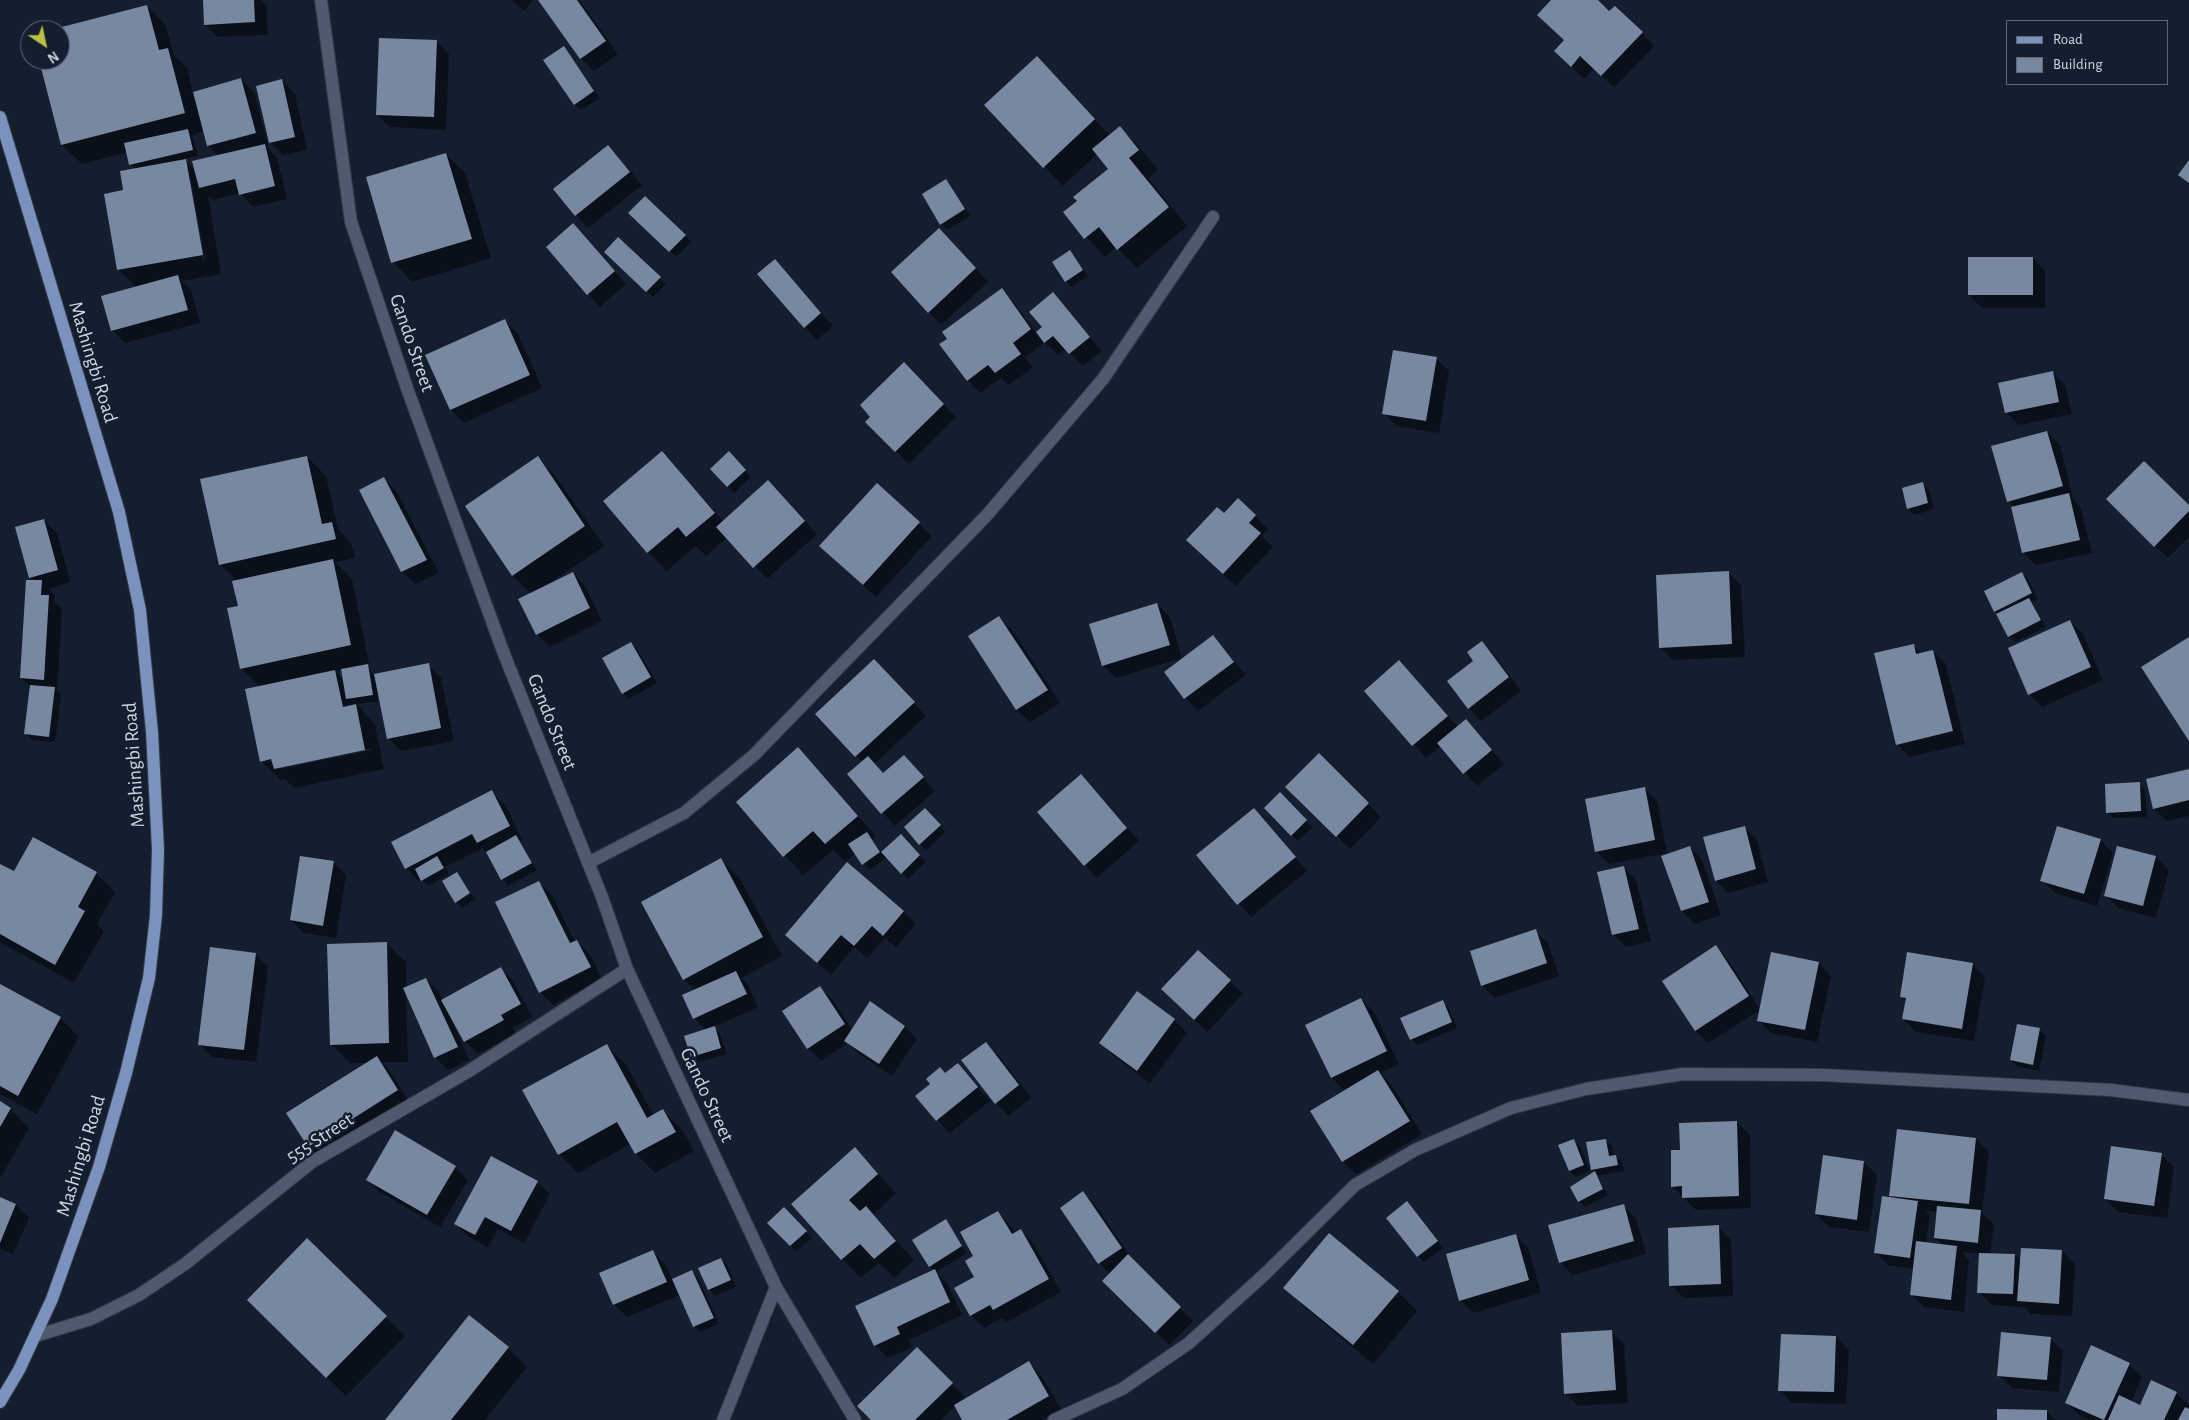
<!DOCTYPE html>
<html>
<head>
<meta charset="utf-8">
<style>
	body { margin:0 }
	#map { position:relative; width:2189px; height:1420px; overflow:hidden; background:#141e2f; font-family:"Alegreya Sans",sans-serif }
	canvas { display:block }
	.legend { position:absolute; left:2006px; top:20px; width:162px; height:65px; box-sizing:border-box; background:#141e2f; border:1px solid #5f6877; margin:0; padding:6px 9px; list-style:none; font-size:15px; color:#cfd6e2 }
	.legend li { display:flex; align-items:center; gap:10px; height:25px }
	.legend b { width:25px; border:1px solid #5f6877 }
	.north { position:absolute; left:20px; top:20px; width:50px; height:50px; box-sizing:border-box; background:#141e2f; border:1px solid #5f6877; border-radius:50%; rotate:146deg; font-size:14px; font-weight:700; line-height:20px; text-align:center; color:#cfd6e2 }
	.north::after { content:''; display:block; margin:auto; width:18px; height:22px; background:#bbc044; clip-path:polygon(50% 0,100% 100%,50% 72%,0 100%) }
</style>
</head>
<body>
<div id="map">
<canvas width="2189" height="1420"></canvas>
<ul class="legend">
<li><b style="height:6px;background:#7a92bd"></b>Road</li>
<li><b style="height:14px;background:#7988a1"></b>Building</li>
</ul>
<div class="north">N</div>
</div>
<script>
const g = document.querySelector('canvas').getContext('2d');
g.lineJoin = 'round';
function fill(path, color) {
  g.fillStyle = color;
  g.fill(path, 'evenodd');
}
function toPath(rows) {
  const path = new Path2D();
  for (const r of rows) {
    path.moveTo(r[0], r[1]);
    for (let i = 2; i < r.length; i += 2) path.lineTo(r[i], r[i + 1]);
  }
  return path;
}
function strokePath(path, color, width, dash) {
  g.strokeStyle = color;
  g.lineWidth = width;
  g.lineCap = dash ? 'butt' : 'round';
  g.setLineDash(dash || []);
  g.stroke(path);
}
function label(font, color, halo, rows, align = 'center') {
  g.font = font + ' "Alegreya Sans",sans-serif';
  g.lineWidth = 5;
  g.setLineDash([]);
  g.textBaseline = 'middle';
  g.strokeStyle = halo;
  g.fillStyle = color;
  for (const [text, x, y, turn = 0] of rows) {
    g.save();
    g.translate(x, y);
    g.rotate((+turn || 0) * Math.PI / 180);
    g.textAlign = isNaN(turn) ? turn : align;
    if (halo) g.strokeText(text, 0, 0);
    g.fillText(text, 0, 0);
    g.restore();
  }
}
fill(toPath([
	[204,0,261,0,266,5,268,35,218,37,205,24],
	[512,0,533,0,524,11],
	[539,0,579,0,618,54,594,71,581,58],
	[1553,0,1596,0,1609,13,1642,33,1654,46,1614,88,1594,68,1584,79,1568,64,1565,41],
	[147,6,166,26,174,56,187,68,193,93,241,79,254,92,268,145,266,146,277,158,287,199,253,207,240,193,213,200,208,195,221,274,182,281,191,290,200,323,125,343,112,330,137,288,118,269,124,191,136,170,131,164,128,152,82,164,62,145,40,60,60,60,60,30,57,30],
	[205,131,209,146,219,156,195,170,184,159,198,156,192,135],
	[189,181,191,181,205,261,203,261],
	[436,41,449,54,446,130,390,127,377,115],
	[564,48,600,98,581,110,575,104],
	[1056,77,1110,136,1120,128,1139,147,1158,170,1148,178,1187,226,1137,268,1117,247,1104,257,1065,212,1109,169,1097,154,1063,186,986,105],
	[282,81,295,94,307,150,283,155,270,142],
	[608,146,642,185,588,228,576,215],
	[446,154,465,173,491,258,412,282,393,262],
	[946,181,970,216,947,230,941,224],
	[645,197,691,242,676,257,630,213],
	[573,225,626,284,600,307,588,294],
	[618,239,666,284,653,297,606,252],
	[952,242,988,282,941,325,929,312],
	[1070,252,1088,276,1072,287,1066,281],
	[2033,258,2045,271,2045,308,1982,308,1969,295],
	[775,261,833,326,817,340,805,327],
	[1002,290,1014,303,1036,333,1044,327,1053,293,1102,351,1083,366,1066,349,1058,355,1045,342,1025,357,1033,368,1008,385,1001,378,980,393,968,380,949,339],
	[505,321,518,334,542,388,464,423,451,410,427,356],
	[1436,358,1449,371,1439,433,1397,426,1384,413],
	[904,364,956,417,909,464,867,422],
	[2052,372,2065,385,2072,414,2019,425,2006,412],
	[2047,432,2060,445,2073,499,2081,508,2092,553,2036,565,2023,553,2014,507,2008,501],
	[662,453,724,522,780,495,817,534,767,579,728,537,706,556,696,546,667,571,648,552],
	[307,457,326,476,338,529,351,543,355,558,335,562,352,579,369,664,366,664,374,675,428,665,441,678,454,741,401,751,388,738,380,694,377,694,378,701,357,704,375,725,384,769,294,788,285,779,280,780,261,761,260,687,241,668,237,581,220,564],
	[342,670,344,681,335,671],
	[371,748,372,750,280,769,278,767],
	[537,458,556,477,604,546,550,583,573,573,585,586,602,621,550,647,537,634,531,594,513,576,467,506],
	[735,459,751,477,734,493,728,486],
	[384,479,396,491,439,573,415,584,403,572,361,491],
	[1923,484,1929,490,1934,509,1914,515,1908,509,1903,489],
	[877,485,932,536,876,597,834,559],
	[2108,499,2189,507,2189,537,2168,558],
	[1238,500,1268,529,1262,536,1273,547,1236,586,1200,553],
	[44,520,57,533,70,582,49,589,54,594,54,602,62,609,57,691,61,695,55,742,32,740,25,733,31,687,21,678,33,581,30,577],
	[1729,573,1741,585,1745,657,1673,660,1661,648],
	[2022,573,2028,579,2038,600,2032,602,2046,627,2015,642,2009,636,1995,611],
	[1157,604,1170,617,1182,658,1116,678,1103,666],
	[999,618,1012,630,1060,703,1030,722,1017,710,970,637],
	[2070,621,2083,634,2103,680,2042,707,2029,694],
	[1213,637,1246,675,1198,711,1185,698],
	[1482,642,1494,655,1521,691,1481,721,1469,708],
	[631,643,637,649,657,683,629,699,623,693],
	[1913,645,1922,654,1933,651,1946,664,1965,744,1909,757,1897,744],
	[1399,661,1458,727,1466,721,1504,764,1477,786,1441,746,1426,758,1365,691],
	[887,674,926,716,874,764,884,774,916,770,935,791,895,826,848,774,863,763,817,714],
	[798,749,876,836,872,839,882,853,907,842,926,862,908,879,888,857,869,870,856,853,845,862,833,850,803,875,737,802],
	[1319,755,1381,817,1350,849,1287,787],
	[2189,770,2189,816,2167,821,2154,809],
	[2139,784,2145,790,2147,817,2114,818,2107,812],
	[1093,789,1139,841,1097,878,1085,865],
	[1645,789,1657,801,1667,853,1609,864,1596,851],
	[492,792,505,805,522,839,519,840,537,870,508,886,483,848,445,867,449,874,429,886,422,880,419,881,406,868],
	[1280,794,1312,827,1298,841,1266,808],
	[1254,809,1307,871,1251,917,1198,856],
	[931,816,946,832,926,850,920,844],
	[1744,827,1757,840,1768,882,1728,893,1716,880],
	[2100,840,2113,853,2097,906,2055,893,2042,880],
	[1690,847,1702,860,1721,915,1695,924,1682,911,1663,856],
	[2156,857,2169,870,2156,918,2118,908,2106,895],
	[721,860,740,879,782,956,741,978,748,985,758,1007,714,1027,720,1034,727,1054,698,1062,692,1056,706,1030,694,1018,695,990,684,979],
	[333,862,346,875,336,938,304,933,291,920],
	[0,866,15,873,96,873,115,892,97,924,104,931,74,983,0,942],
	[1624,867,1636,880,1651,941,1626,947,1613,935],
	[457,873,475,900,462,908,456,902],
	[539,883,552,895,575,942,577,941,590,954,602,980,553,1005,540,992],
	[903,911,916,924,896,947,885,938,867,958,854,947,831,975,787,935],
	[1535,931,1548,943,1559,976,1495,998,1482,985],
	[386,943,406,962,406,988,426,979,439,992,442,1000,501,969,513,981,532,1017,513,1028,516,1033,478,1054,465,1041,452,1018,451,1019,469,1060,448,1070,435,1057,406,993,408,1062,382,1062,389,1070,410,1103,321,1159,309,1146,368,1063,350,1063,331,1044],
	[1716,947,1728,960,1760,1009,1819,963,1831,976,1817,1042,1771,1033,1758,1020,1760,1010,1708,1043,1696,1031,1663,981],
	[1198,951,1243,994,1207,1032,1176,1002],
	[255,954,268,967,256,1062,212,1057,200,1044],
	[1972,964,1985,977,1974,1041,1916,1032,1903,1019,1907,1002,1901,996],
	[0,985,60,1018,79,1037,37,1114,0,1094],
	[820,988,833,1000,852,1030,904,1026,917,1039,892,1076,858,1053,848,1043,821,1061,808,1048],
	[1361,999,1374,1012,1399,1064,1380,1073,1391,1084,1422,1134,1356,1174,1343,1162,1312,1111,1345,1091,1332,1078,1307,1026],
	[1442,1001,1448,1007,1457,1028,1417,1045,1411,1039],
	[1174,1020,1187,1033,1150,1083,1114,1056,1101,1043],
	[2040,1030,2046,1036,2039,1071,2017,1066,2011,1060],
	[986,1044,999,1056,1031,1098,1008,1116,996,1103],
	[607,1045,626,1065,654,1116,663,1111,682,1130,694,1151,655,1173,636,1154,631,1144,578,1173,559,1154],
	[958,1065,990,1101,949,1133,917,1096],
	[0,1103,10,1109,29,1128,0,1178],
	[1737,1122,1750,1135,1751,1208,1696,1210,1672,1186,1682,1151],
	[1898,1131,1976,1139,1989,1152,1982,1213,1994,1224,1990,1254,2015,1255,2021,1262,2022,1249,2062,1251,2075,1264,2072,1316,2031,1314,2024,1307,1991,1305,1979,1292,1981,1254,1962,1252,1969,1260,1964,1312,1924,1307,1911,1294,1914,1269,1888,1265,1875,1252,1895,1199,1891,1195],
	[1925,1210,1938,1212,1935,1238,1943,1245,1926,1243,1930,1215],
	[1573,1140,1580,1146,1590,1171,1576,1177,1570,1171,1560,1146],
	[1606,1140,1612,1146,1614,1156,1622,1162,1624,1171,1597,1176,1608,1195,1585,1207,1579,1201,1595,1173,1592,1169],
	[855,1149,896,1193,873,1215,914,1260,894,1278,879,1263,861,1278,842,1259],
	[2161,1154,2174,1167,2167,1218,2118,1212,2105,1199],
	[1864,1162,1877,1175,1869,1232,1829,1227,1816,1214],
	[455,1167,468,1180,440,1227,380,1192,367,1180],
	[537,1182,550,1194,524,1243,498,1229,488,1247,469,1237,456,1224],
	[1083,1193,1096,1206,1134,1262,1193,1321,1169,1345,1104,1281,1110,1274,1099,1263],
	[0,1198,16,1205,29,1218,13,1254,0,1249],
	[1623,1206,1636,1218,1646,1254,1573,1275,1560,1262],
	[784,1209,812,1238,796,1251,769,1223],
	[1413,1209,1443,1248,1424,1262,1418,1256],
	[998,1212,1016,1233,1021,1230,1033,1243,1061,1292,1007,1322,1002,1318,984,1328,971,1315,956,1289,976,1278,975,1257],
	[946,1221,967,1253,936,1272,947,1283,962,1315,909,1340,912,1347,888,1358,875,1345,934,1271,930,1266],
	[1718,1227,1731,1240,1733,1296,1684,1298,1671,1285],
	[1515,1235,1528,1248,1541,1293,1473,1313,1460,1300],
	[653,1252,666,1265,672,1280,692,1272,698,1278,719,1324,700,1332,694,1326,680,1295,627,1317,614,1304],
	[721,1259,727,1265,736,1287,715,1296,709,1289],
	[1285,1287,1398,1292,1417,1311,1373,1364,1304,1307],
	[248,1300,386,1317,405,1336,346,1396],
	[469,1317,508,1348,527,1367,485,1420,387,1420],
	[1611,1332,1624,1344,1628,1403,1578,1406,1565,1393],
	[1836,1337,1849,1350,1846,1404,1792,1403,1780,1390],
	[2050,1338,2063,1351,2059,1392,2012,1388,1999,1375],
	[917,1348,965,1397,960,1402,1029,1363,1041,1375,1061,1409,1042,1420,964,1420,956,1406,941,1420,873,1420],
	[2129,1364,2142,1377,2131,1402,2140,1406,2176,1393,2189,1405,2187,1410,2189,1420,2090,1420,2079,1415,2066,1402],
	[2047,1411,2056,1420,1998,1420]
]), '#0007');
fill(toPath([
	[203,0,254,0,255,22,204,25],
	[538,0,577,0,606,41,580,59],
	[1551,0,1598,0,1609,11,1615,6,1643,32,1601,76,1580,56,1571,67,1554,51,1564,40,1537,15],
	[147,5,159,50,168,48,185,113,61,145,39,60,60,60,60,30,54,29],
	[379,38,437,40,434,117,376,115],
	[564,46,594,91,574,105,543,60],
	[1037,56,1095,119,1043,168,984,105],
	[241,78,256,133,207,146,193,92],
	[282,79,295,137,269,143,256,86],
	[1120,126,1139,150,1129,158,1169,207,1117,250,1099,227,1084,239,1063,212,1077,201,1073,197,1108,169,1092,149],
	[188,129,193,150,129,165,124,143],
	[265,144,275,186,239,195,235,179,199,188,192,161],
	[608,145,630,172,575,216,553,189],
	[446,153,472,239,391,263,366,177],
	[186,159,203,255,117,270,104,194,123,190,120,171],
	[2189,160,2189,183,2178,175],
	[946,179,965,209,940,225,922,194],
	[645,196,686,235,669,252,628,213],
	[573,223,615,271,587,295,546,247],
	[939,228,976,268,928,313,891,272],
	[618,237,661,277,646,292,604,252],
	[1070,250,1083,270,1065,282,1052,262],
	[1968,257,2033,257,2033,295,1968,295],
	[775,259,821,313,804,328,757,274],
	[178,275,188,310,111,331,101,296],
	[1002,288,1031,329,1013,343,1021,354,995,373,988,365,967,381,939,344,947,339,942,332],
	[1053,292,1090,337,1069,354,1053,336,1044,343,1036,332,1042,327,1029,312],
	[505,319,530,375,450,410,425,355],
	[1393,350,1437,357,1426,421,1382,414],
	[904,362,944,404,895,452,865,422,870,417,860,405],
	[2053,371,2059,402,2005,413,1998,383],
	[2047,431,2063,486,2007,502,1991,446],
	[662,451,715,513,686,537,678,527,647,553,603,501],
	[729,451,746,470,727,487,710,469],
	[307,456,322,524,332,522,336,539,219,565,200,479],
	[538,456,585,526,512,576,465,506],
	[2144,461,2189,505,2189,511,2154,547,2106,499],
	[384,477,427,560,401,572,359,490],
	[768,480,805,521,753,568,716,527],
	[1923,482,1928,503,1907,509,1902,488],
	[877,483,920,522,863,585,819,546],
	[2069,493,2080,540,2022,553,2011,507],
	[1238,498,1256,515,1249,523,1261,533,1223,574,1186,540,1217,507,1224,513],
	[44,519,58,570,29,578,15,527],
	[333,559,351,645,240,669,227,608,238,606,232,581],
	[1729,571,1732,644,1659,648,1656,575],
	[573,572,590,608,536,635,518,599],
	[2022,572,2032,593,1994,612,1984,591],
	[26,580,42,580,41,595,49,595,44,680,20,678],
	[2029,598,2041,620,2008,637,1996,614],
	[1157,603,1170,645,1102,666,1089,624],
	[999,616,1048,690,1016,710,968,636],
	[2070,620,2091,667,2028,695,2008,648],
	[1213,635,1234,662,1184,699,1164,672],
	[2189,637,2189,741,2141,667],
	[1482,641,1509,677,1468,709,1447,681,1473,661,1467,652],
	[631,642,651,677,622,694,602,658],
	[1914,644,1916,654,1933,650,1953,731,1896,745,1874,653],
	[874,659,915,702,855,757,815,714],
	[1399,660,1448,716,1412,746,1364,691],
	[429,663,441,728,387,739,374,674],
	[368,664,373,695,346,699,341,669],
	[335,670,343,707,356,704,365,750,274,769,271,759,260,762,245,689],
	[30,685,55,687,49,737,24,734],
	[1466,719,1492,750,1463,774,1437,743],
	[798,747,858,816,825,844,813,831,783,857,736,802],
	[1319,753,1369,803,1336,837,1285,787],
	[904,755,924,777,881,814,847,774,868,756,883,773],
	[2189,769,2189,800,2153,809,2146,779],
	[1081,774,1127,828,1084,866,1037,812],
	[2140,782,2141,811,2106,813,2105,784],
	[1645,787,1655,840,1595,852,1585,799],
	[492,790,510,826,477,843,472,834,405,869,391,842],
	[1280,792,1307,820,1291,836,1264,808],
	[925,808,941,825,919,845,904,827],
	[1254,808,1296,857,1237,905,1196,855],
	[1745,826,1756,869,1715,881,1703,837],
	[2057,826,2101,839,2084,894,2040,881],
	[867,832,880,852,862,865,848,844],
	[901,834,920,855,901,874,881,852],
	[516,835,532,863,501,880,486,852],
	[33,837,97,872,78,907,85,911,55,965,0,934,0,864,14,871],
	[1690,846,1709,902,1681,911,1661,856],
	[2117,846,2156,856,2143,906,2104,896],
	[300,856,334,861,323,926,290,920],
	[437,856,444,868,421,881,415,869],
	[721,858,763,937,683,980,641,902],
	[847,862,904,911,883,936,872,926,854,946,841,935,817,963,785,935],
	[1624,866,1639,929,1612,935,1597,872],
	[457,872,470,893,455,903,442,881],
	[539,881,570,943,577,940,591,967,539,993,495,902],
	[1536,929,1547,963,1481,986,1470,951],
	[387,942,389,1043,330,1045,327,944],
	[1716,945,1749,996,1695,1031,1662,981],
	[210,947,256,953,244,1050,198,1045],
	[1198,950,1231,980,1194,1020,1161,989],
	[1771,952,1819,962,1805,1030,1757,1021],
	[1907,952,1973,963,1962,1029,1902,1019,1906,998,1900,997],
	[501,967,521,1004,501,1015,504,1020,464,1042,441,1000],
	[736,971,747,994,693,1019,682,995],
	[426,978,458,1047,434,1058,403,988],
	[0,984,61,1017,18,1096,0,1086],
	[820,986,845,1024,807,1049,782,1011],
	[1137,991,1175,1019,1137,1071,1099,1043],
	[1361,998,1387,1051,1331,1078,1305,1025],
	[1443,1000,1452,1022,1410,1040,1400,1018],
	[870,1001,905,1026,879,1064,844,1041],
	[2017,1024,2040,1028,2033,1065,2010,1060],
	[715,1026,721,1048,691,1057,684,1036],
	[986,1042,1019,1085,995,1104,961,1060],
	[607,1044,647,1118,663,1109,676,1132,635,1154,617,1122,558,1155,522,1090],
	[377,1056,398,1090,308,1147,286,1113],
	[958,1063,978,1087,936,1121,915,1096,930,1084,926,1079,940,1067,945,1073],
	[1378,1070,1410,1121,1342,1162,1310,1111],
	[0,1101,11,1108,0,1127],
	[1737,1121,1739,1196,1682,1198,1682,1186,1671,1187,1671,1150,1680,1150,1679,1123],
	[1897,1129,1976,1138,1969,1204,1889,1196],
	[395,1130,456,1166,427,1215,366,1180],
	[1574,1139,1584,1165,1569,1171,1558,1145],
	[1606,1139,1609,1156,1616,1155,1618,1165,1591,1170,1586,1142],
	[2111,1146,2162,1153,2154,1206,2104,1199],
	[855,1147,878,1174,849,1200,860,1211,866,1206,896,1241,874,1259,860,1244,841,1260,791,1204],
	[1823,1155,1864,1161,1857,1220,1815,1214],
	[491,1156,538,1181,511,1231,485,1217,475,1235,454,1224],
	[1595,1171,1603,1189,1578,1202,1570,1187],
	[1083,1191,1122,1248,1098,1264,1060,1208],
	[1882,1196,1918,1201,1910,1258,1874,1253],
	[0,1197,16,1204,0,1243],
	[1407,1201,1438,1241,1417,1257,1386,1218],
	[1624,1204,1634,1241,1559,1263,1548,1225],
	[1937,1206,1981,1210,1978,1243,1934,1238],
	[784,1207,807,1231,790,1246,767,1223],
	[998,1211,1012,1234,1021,1229,1049,1279,993,1310,990,1305,970,1316,954,1288,974,1277,965,1261,973,1256,960,1232],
	[946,1219,962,1246,929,1267,912,1240],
	[1719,1225,1721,1284,1669,1286,1668,1228],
	[1329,1233,1399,1291,1353,1345,1283,1288],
	[1516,1234,1529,1280,1459,1301,1446,1254],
	[307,1238,387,1316,326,1378,247,1300],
	[1916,1241,1957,1246,1951,1300,1910,1295],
	[2021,1248,2062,1250,2059,1304,2017,1301],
	[653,1250,667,1282,613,1305,599,1273],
	[1979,1253,2015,1254,2013,1294,1977,1293],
	[1128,1254,1181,1307,1155,1333,1102,1281],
	[721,1258,731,1280,708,1290,698,1268],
	[935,1269,950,1302,897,1327,900,1334,874,1346,855,1306],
	[692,1270,714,1318,693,1327,672,1279],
	[469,1315,509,1347,451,1420,385,1420],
	[1612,1330,1616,1390,1564,1394,1561,1333],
	[2001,1332,2051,1337,2047,1380,1997,1376],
	[1781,1334,1836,1336,1834,1392,1778,1391],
	[2091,1345,2130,1363,2104,1420,2065,1403],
	[917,1347,953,1383,915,1420,871,1420,857,1406],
	[1029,1361,1049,1396,1007,1420,962,1420,954,1405],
	[2151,1380,2177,1392,2164,1420,2108,1420,2119,1395,2140,1405],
	[2185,1407,2189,1409,2189,1420,2178,1420],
	[1997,1409,2047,1410,2047,1420,1997,1420]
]), '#7988a1');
const minor = toPath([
	[321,0,351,222,408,391,504,654,602,897,627,969,776,1287,855,1420],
	[588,863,684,813,754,755,987,515,1103,379,1213,217],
	[35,1336,91,1319,139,1295,185,1264,312,1162,469,1071,627,969],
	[723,1420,776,1287],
	[1054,1420,1122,1389,1189,1343,1265,1274,1355,1185,1415,1150,1511,1108,1586,1089,1683,1074,1823,1075,2111,1090,2189,1100]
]);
const primary = toPath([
	[0,117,119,512,140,610,152,732,158,850,156,915,149,978,126,1073,99,1167,52,1299,19,1370,0,1402]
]);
strokePath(minor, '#333948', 14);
strokePath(primary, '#333948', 14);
strokePath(minor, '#4f5a6f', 12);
strokePath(primary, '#7a92bd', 12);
label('20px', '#cfd6e2', '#141e2f', [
	["Gando Street",412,343,71],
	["Mashingbi Road",93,362,73],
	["Gando Street",552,722,68],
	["Mashingbi Road",134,765,-94],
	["Gando Street",707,1095,65],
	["555 Street",320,1138,-33],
	["Mashingbi Road",81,1156,-73]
]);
</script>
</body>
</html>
